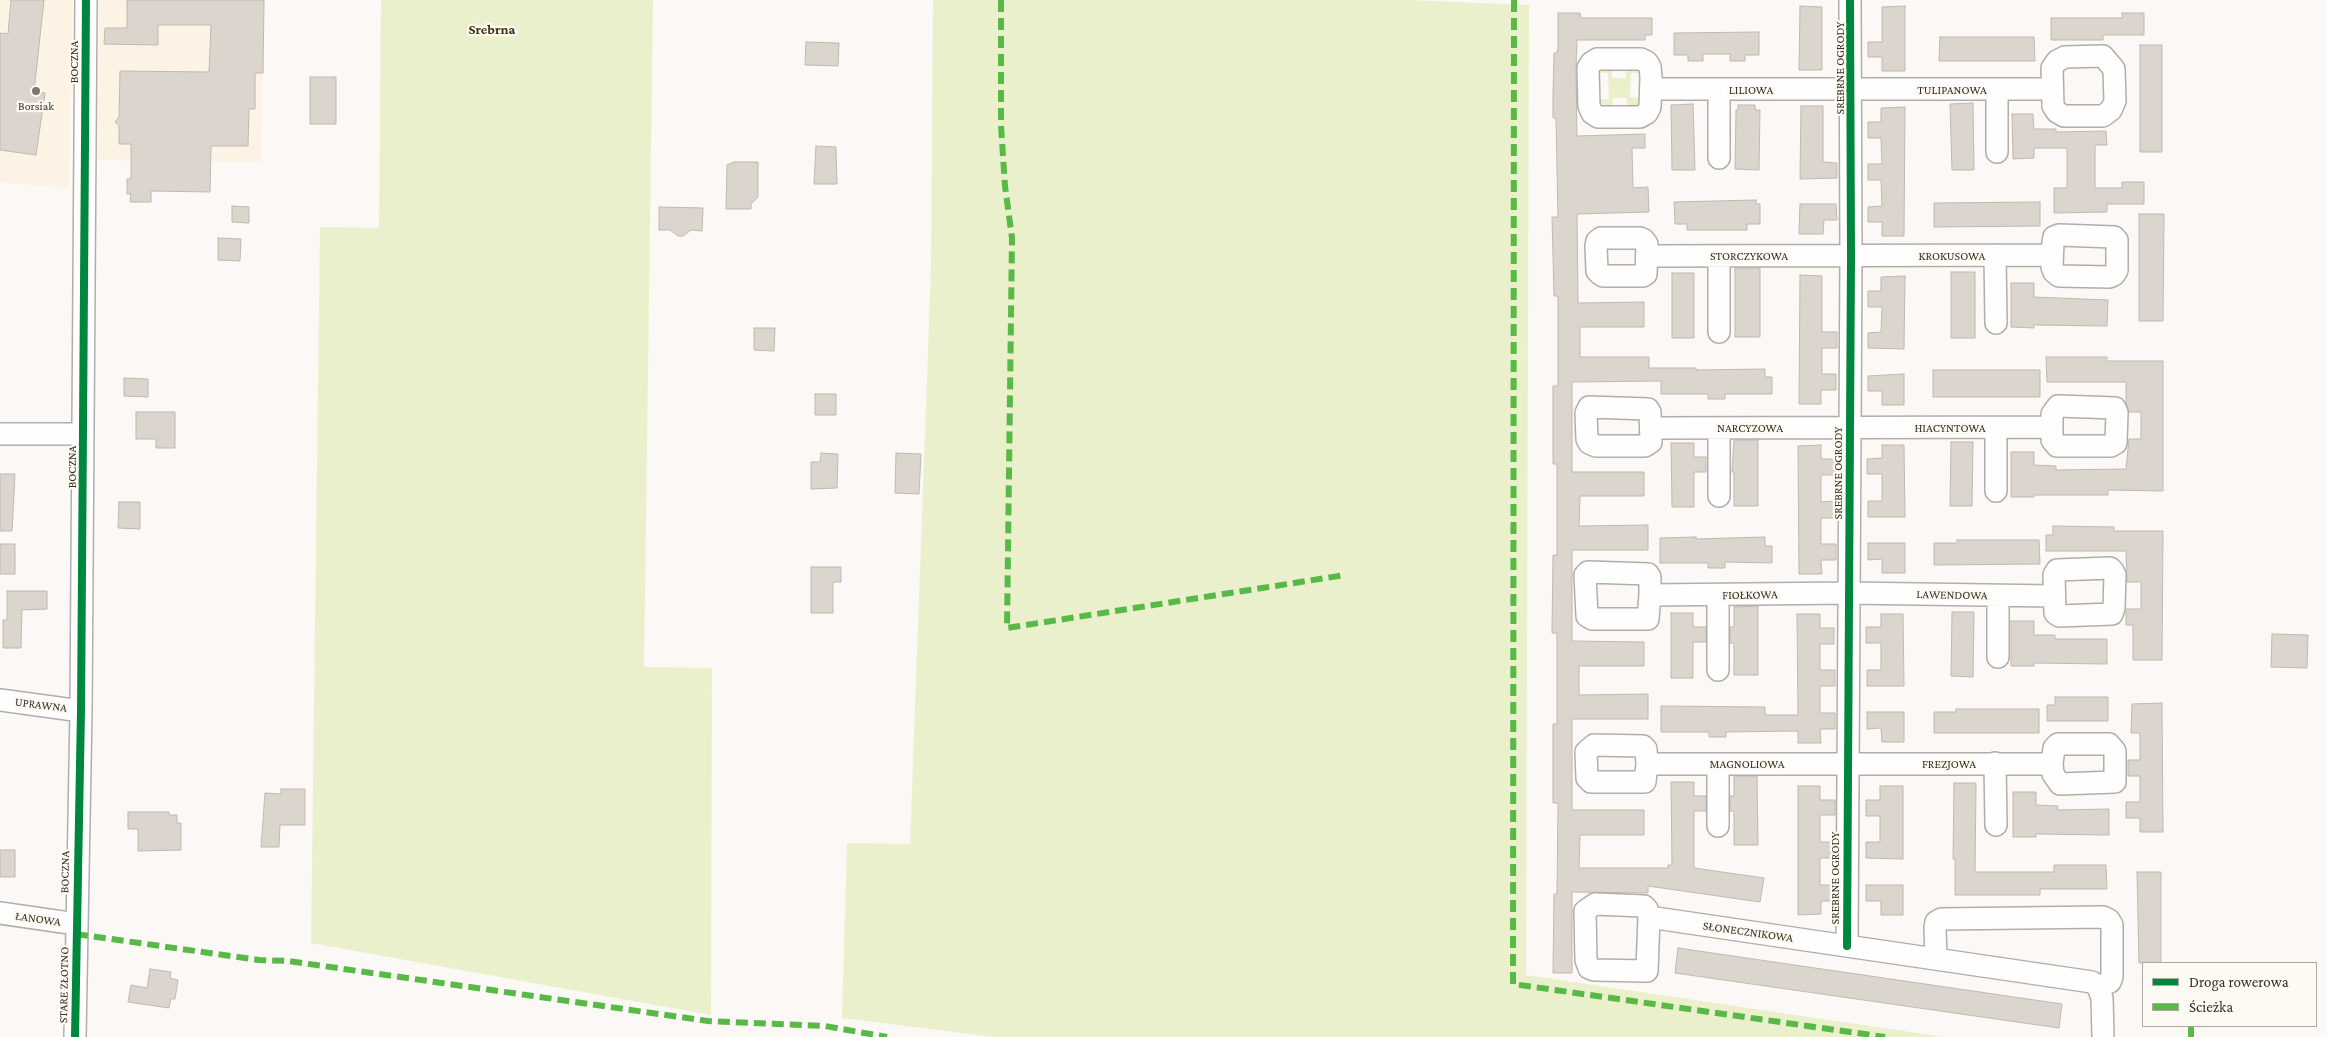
<!DOCTYPE html>
<html>
<head>
<meta charset="utf-8">
<style>
	body { margin:0 }
	#map { position:relative; width:2327px; height:1037px; overflow:hidden; background:#fbf8f5; font-family:"Crimson Pro",serif }
	canvas { display:block }
	.legend { position:absolute; left:2142px; top:962px; width:175px; height:65px; box-sizing:border-box; background:#fdf9f3; border:1px solid #aea9a0; margin:0; padding:6px 9px; list-style:none; font-size:15px; color:#383124 }
	.legend li { display:flex; align-items:center; gap:10px; height:25px }
	.legend b { width:25px; border:1px solid #aea9a0 }
</style>
</head>
<body>
<div id="map">
<canvas width="2327" height="1037"></canvas>
<ul class="legend">
<li><b style="height:6px;background:#00873e"></b>Droga rowerowa</li>
<li><b style="height:6px;background:#58b947"></b>Ścieżka</li>
</ul>
</div>
<script>
const g = document.querySelector('canvas').getContext('2d');
g.lineJoin = 'round';
function fill(path, color) {
  g.fillStyle = color;
  g.fill(path, 'evenodd');
}
function toPath(rows) {
  const path = new Path2D();
  for (const r of rows) {
    path.moveTo(r[0], r[1]);
    for (let i = 2; i < r.length; i += 2) path.lineTo(r[i], r[i + 1]);
  }
  return path;
}
function strokePath(path, color, width, dash) {
  g.strokeStyle = color;
  g.lineWidth = width;
  g.lineCap = dash ? 'butt' : 'round';
  g.setLineDash(dash || []);
  g.stroke(path);
}
function label(font, color, halo, rows, align = 'center') {
  g.font = font + ' "Crimson Pro",serif';
  g.lineWidth = 4.5;
  g.setLineDash([]);
  g.textBaseline = 'middle';
  g.strokeStyle = halo;
  g.fillStyle = color;
  for (const [text, x, y, turn = 0] of rows) {
    g.save();
    g.translate(x, y);
    g.rotate((+turn || 0) * Math.PI / 180);
    g.textAlign = isNaN(turn) ? turn : align;
    if (halo) g.strokeText(text, 0, 0);
    g.fillText(text, 0, 0);
    g.restore();
  }
}
fill(toPath([
	[0,0,73,0,69,189,0,182],
	[99,0,264,0,261,162,98,160]
]), '#fcf3e4');
fill(toPath([
	[381,0,653,0,644,667,712,668,711,1015,311,943,320,227,379,228],
	[933,0,1409,0,1529,5,1526,975,1944,1037,993,1037,842,1018,847,843,910,844,931,269],
	[1612,64,1612,78,1626,78,1626,64,1635,64,1644,73,1631,73,1630,97,1644,98,1642,103,1627,110,1627,98,1613,98,1613,110,1603,109,1598,105,1595,100,1609,99,1608,73,1595,73,1596,68]
]), '#eaf0cc');
const building = toPath([
	[11,0,44,0,34,92,45,93,36,155,0,150,0,33,8,34,11,0],
	[127,0,264,0,263,73,255,73,255,109,249,109,248,146,211,146,210,192,151,191,151,202,130,202,131,194,127,194,127,179,131,179,131,144,119,144,119,126,115,122,119,117,120,71,209,72,211,25,158,25,158,45,104,44,105,28,127,28,127,0],
	[1800,6,1822,7,1822,70,1799,70,1800,6],
	[1905,6,1905,71,1882,71,1882,57,1868,57,1868,42,1882,42,1882,7,1905,6],
	[1558,13,1580,13,1581,18,1652,18,1652,35,1645,35,1645,40,1577,40,1576,68,1577,136,1645,134,1645,148,1632,148,1633,188,1648,187,1649,212,1577,214,1578,303,1644,302,1644,327,1580,327,1580,357,1649,357,1649,368,1696,368,1696,370,1765,369,1765,377,1772,377,1772,394,1725,394,1725,399,1708,399,1708,394,1661,394,1661,381,1572,382,1572,472,1644,472,1644,496,1580,496,1579,526,1648,525,1648,550,1572,550,1572,641,1644,642,1644,666,1579,666,1579,695,1648,694,1648,719,1572,719,1572,810,1644,810,1644,835,1580,835,1579,868,1668,868,1668,865,1672,865,1671,782,1694,782,1694,796,1706,796,1706,811,1694,811,1694,868,1764,878,1760,902,1648,886,1648,893,1572,892,1572,973,1553,973,1554,894,1557,894,1558,803,1553,803,1553,724,1557,724,1557,633,1552,633,1553,555,1557,555,1557,464,1553,464,1553,386,1558,386,1558,296,1554,296,1552,217,1558,217,1556,118,1553,118,1553,94,1554,53,1557,53,1558,48,1558,13],
	[2122,13,2144,13,2144,35,2103,35,2103,40,2051,40,2051,18,2122,18,2122,13],
	[1759,32,1759,55,1745,55,1745,61,1730,61,1730,54,1703,54,1703,61,1688,61,1688,55,1674,55,1674,33,1759,32],
	[1940,37,2034,37,2035,61,1939,61,1940,37],
	[806,42,839,43,838,66,805,65,806,42],
	[2140,45,2162,45,2162,152,2140,152,2140,45],
	[310,77,336,77,336,124,310,124,310,77],
	[1973,103,1974,170,1952,170,1950,104,1973,103],
	[1693,104,1695,170,1672,170,1671,105,1693,104],
	[1738,105,1755,105,1755,110,1760,110,1759,170,1735,169,1736,110,1738,110,1738,105],
	[1801,106,1823,106,1823,162,1837,163,1837,178,1800,179,1801,106],
	[1905,107,1904,236,1882,236,1882,222,1868,222,1868,207,1882,206,1881,180,1868,180,1868,164,1882,164,1881,138,1868,138,1868,122,1881,122,1881,108,1905,107],
	[2012,114,2033,114,2034,129,2056,129,2056,132,2106,131,2107,145,2095,145,2095,188,2122,188,2122,182,2144,182,2144,204,2107,204,2107,212,2054,213,2054,188,2067,188,2067,148,2034,148,2034,158,2013,159,2012,114],
	[816,146,836,147,837,184,814,184,816,146],
	[734,162,758,162,758,197,751,204,751,209,726,209,727,165,734,162],
	[1756,200,1756,204,1760,204,1760,224,1747,224,1747,230,1687,230,1687,224,1675,224,1674,202,1756,200],
	[2040,202,2040,226,1934,227,1934,203,2040,202],
	[1800,204,1836,204,1837,220,1824,220,1823,234,1799,234,1800,204],
	[232,206,249,207,249,223,232,222,232,206],
	[659,207,703,208,702,231,691,230,683,236,678,236,670,230,659,230,659,207],
	[2139,214,2164,214,2163,321,2139,321,2139,214],
	[218,238,241,239,240,261,218,260,218,238],
	[1735,268,1760,268,1760,337,1735,337,1735,268],
	[1951,272,1975,272,1975,338,1951,338,1951,272],
	[1672,273,1694,273,1694,338,1672,338,1672,273],
	[1800,275,1822,276,1822,332,1837,332,1837,348,1822,348,1822,374,1836,374,1836,390,1821,390,1821,404,1799,404,1800,275],
	[1905,276,1904,349,1868,348,1868,333,1881,332,1882,307,1868,307,1868,291,1881,291,1881,277,1905,276],
	[2011,283,2034,283,2034,297,2108,300,2107,326,2034,325,2034,328,2011,327,2011,283],
	[754,328,775,328,774,351,754,350,754,328],
	[2046,357,2107,357,2107,361,2163,361,2163,491,2108,490,2108,495,2034,495,2034,497,2011,497,2011,452,2034,452,2034,465,2056,466,2056,470,2126,469,2129,439,2141,439,2141,412,2129,412,2126,403,2126,382,2047,382,2046,357],
	[1933,370,2040,370,2040,397,1933,397,1933,370],
	[1904,374,1904,405,1882,405,1882,391,1868,391,1868,376,1904,374],
	[124,378,148,379,148,397,124,396,124,378],
	[815,394,836,394,836,415,815,415,815,394],
	[136,412,175,412,175,448,156,448,156,439,136,439,136,412],
	[1734,440,1758,440,1758,506,1734,506,1734,472,1732,472,1734,440],
	[1951,442,1973,442,1972,506,1950,506,1951,442],
	[1671,443,1694,443,1694,457,1706,457,1706,472,1694,472,1694,507,1672,507,1671,443],
	[1821,445,1821,459,1835,459,1835,475,1821,475,1821,502,1835,501,1836,510,1836,518,1821,518,1821,544,1836,544,1836,560,1821,560,1822,574,1799,574,1798,446,1821,445],
	[1882,445,1904,445,1905,517,1868,517,1868,501,1882,501,1882,474,1867,474,1867,459,1882,458,1882,445],
	[821,453,838,454,837,488,811,489,811,462,820,462,821,453],
	[896,453,921,454,919,494,895,493,896,453],
	[0,474,15,474,12,531,0,531,0,474],
	[119,502,140,502,140,529,118,528,119,502],
	[2053,526,2114,527,2114,531,2163,531,2162,660,2133,660,2133,625,2126,625,2126,609,2141,609,2141,582,2127,582,2126,551,2046,551,2046,535,2053,535,2053,526],
	[1696,537,1696,539,1765,537,1765,546,1772,546,1772,563,1725,562,1725,568,1708,568,1708,563,1660,563,1660,538,1696,537],
	[1957,540,2039,540,2040,564,1934,565,1934,543,1957,543,1957,540],
	[1868,543,1905,543,1905,573,1882,573,1882,559,1868,560,1868,543],
	[0,544,15,544,15,574,0,574,0,544],
	[811,567,841,567,841,582,833,582,833,613,811,613,811,567],
	[7,591,47,591,47,609,22,610,21,648,3,648,3,620,7,620,7,591],
	[1758,606,1758,675,1734,675,1734,643,1730,643,1730,627,1734,627,1734,607,1758,606],
	[1952,612,1974,612,1973,677,1951,676,1952,612],
	[1671,613,1693,613,1693,627,1706,627,1706,642,1693,642,1693,678,1671,678,1671,613],
	[1797,614,1820,614,1820,628,1834,628,1834,644,1820,644,1820,670,1835,670,1835,686,1820,686,1820,713,1835,713,1835,729,1820,729,1821,743,1798,743,1798,731,1726,732,1726,737,1709,737,1709,732,1661,732,1661,706,1765,707,1765,715,1798,715,1797,614],
	[1881,614,1903,614,1904,686,1867,686,1867,670,1881,670,1881,643,1866,643,1866,627,1881,627,1881,614],
	[2011,621,2034,621,2034,635,2055,635,2055,639,2107,639,2107,664,2034,663,2034,666,2011,666,2011,621],
	[2272,634,2308,635,2307,668,2271,667,2272,634],
	[2055,697,2108,697,2108,721,2047,721,2047,705,2055,705,2055,697],
	[2162,703,2163,832,2140,832,2140,818,2126,818,2126,802,2140,802,2140,776,2128,776,2128,760,2140,760,2140,733,2131,733,2132,704,2162,703],
	[1956,709,2039,709,2039,733,1934,733,1934,712,1956,712,1956,709],
	[1867,712,1904,712,1904,742,1882,742,1881,728,1867,729,1867,712],
	[1734,776,1757,776,1758,845,1734,845,1734,811,1730,811,1730,796,1734,796,1734,776],
	[1954,783,1976,783,1975,872,2054,872,2054,865,2106,865,2107,889,2040,889,2040,895,1955,895,1955,859,1953,859,1954,783],
	[1798,786,1820,786,1820,800,1835,800,1835,815,1820,815,1820,842,1835,842,1835,858,1820,858,1820,885,1835,885,1835,901,1821,901,1821,914,1798,915,1798,786],
	[1880,786,1903,786,1903,859,1866,858,1866,842,1880,842,1880,816,1866,816,1866,800,1880,800,1880,786],
	[281,789,305,789,305,825,280,825,279,847,261,847,265,793,281,794,281,789],
	[2013,792,2036,792,2036,805,2058,806,2057,810,2109,809,2109,835,2036,834,2036,837,2013,837,2013,792],
	[128,812,169,812,169,815,177,815,177,823,181,823,181,850,138,851,138,829,128,829,128,812],
	[0,850,15,850,15,877,0,877,0,850],
	[2137,872,2161,872,2161,963,2139,963,2137,872],
	[1866,885,1903,885,1903,915,1881,915,1881,901,1866,901,1866,885],
	[1678,948,2062,1004,2059,1028,1675,973,1678,948],
	[150,969,171,972,170,978,178,980,175,999,171,999,169,1008,128,1002,131,985,147,988,150,969]
]);
fill(building, '#dbd5ce');
strokePath(building, '#beb9b2', 1);
const minor = toPath([
	[2103,56,2114,69,2115,101,2111,110,2103,116,2064,116,2057,112,2053,106,2052,68,2057,61,2065,57,2103,56],
	[1597,59,1641,59,1647,62,1650,67,1651,77,1650,107,1647,113,1640,117,1598,117,1592,113,1589,106,1588,68,1591,63,1597,59],
	[1651,89,2052,89],
	[1997,152,1997,90],
	[1719,158,1719,89],
	[2059,235,2114,237,2117,240,2117,270,2114,275,2109,277,2059,276,2054,272,2052,267,2053,242,2054,237,2059,235],
	[1601,238,1640,238,1644,240,1647,244,1646,274,1643,276,1603,276,1600,274,1597,271,1596,246,1597,241,1601,238],
	[1995,255,1996,323],
	[1647,256,2052,255],
	[1719,256,1719,332],
	[2058,406,2115,408,2117,413,2116,443,2111,446,2057,446,2052,440,2052,414,2058,406],
	[1589,407,1648,409,1650,412,1651,442,1645,446,1596,446,1589,443,1587,439,1586,413,1589,407],
	[1651,428,2052,427],
	[1719,428,1719,496],
	[1996,428,1996,491],
	[0,434,83,434],
	[2110,568,2113,571,2115,575,2114,608,2112,614,2059,616,2055,613,2054,575,2057,570,2110,568],
	[1588,572,1648,574,1650,577,1650,595,1648,619,1592,619,1587,616,1585,575,1588,572],
	[1650,595,1849,593,2054,596],
	[1718,595,1718,670],
	[1998,657,1998,596],
	[0,700,81,711],
	[2058,744,2109,744,2115,751,2115,782,2060,784,2053,774,2052,764,2054,748,2058,744],
	[1594,745,1643,746,1646,749,1647,764,1645,782,1591,782,1587,778,1586,752,1594,745],
	[1995,763,1996,825],
	[1647,764,2052,764],
	[1718,764,1718,826],
	[1595,904,1644,906,1647,909,1649,917,1647,971,1594,970,1589,968,1586,960,1585,911,1595,904],
	[0,913,76,924],
	[1649,917,2092,982,2098,987,2102,998,2103,1037],
	[1847,946,1851,256,1850,0],
	[1936,958,1935,928,1936,922,1941,919,2103,917,2109,920,2112,925,2112,977,2110,982,2098,987],
	[75,1037,81,711,86,0]
]);
strokePath(minor, '#b2aea7', 24);
strokePath(minor, '#fefefe', 21);
strokePath(toPath([
	[1001,0,1001,126,1005,186,1012,238,1007,628,1345,575],
	[1514,0,1513,984,1885,1037],
	[76,934,259,960,288,961,708,1021,825,1026,887,1037],
	[2191,1026,2191,1037]
]), '#58b947', 6, [12, 6]);
strokePath(toPath([
	[1847,946,1851,256,1850,0],
	[75,1037,81,711,86,0]
]), '#00873e', 8);
for (const [x, y, r, color] of [
	[36,91,5,"#7c776d"]
]) {
  const dot = new Path2D();
  dot.arc(x, y, r, 0, 2 * Math.PI);
  g.fillStyle = color;
  g.fill(dot);
  strokePath(dot, '#fdf9f3', 2);
}
label('12px', '#383124', '#fdf9f3', [
	["BOCZNA",74,62,-90],
	["SREBRNE OGRODY",1840,68,-90],
	["LILIOWA",1751,90],
	["TULIPANOWA",1952,90],
	["STORCZYKOWA",1749,256],
	["KROKUSOWA",1952,256],
	["NARCYZOWA",1750,428],
	["HIACYNTOWA",1950,428],
	["BOCZNA",72,467,-90],
	["SREBRNE OGRODY",1838,473,-90],
	["FIOŁKOWA",1750,595,-1],
	["LAWENDOWA",1952,595,1],
	["UPRAWNA",41,705,7],
	["MAGNOLIOWA",1747,764],
	["FREZJOWA",1949,764],
	["BOCZNA",65,872,-89],
	["SREBRNE OGRODY",1835,878,-90],
	["ŁANOWA",38,919,8],
	["SŁONECZNIKOWA",1748,932,8],
	["STARE ZŁOTNO",64,985,-89]
]);
label('12px', '#383124', '#fdf9f3', [
	["Borsiak",36,106]
]);
label('bold 14px', '#3f3013', '#fdf9f3', [
	["Srebrna",492,30]
]);
</script>
</body>
</html>
